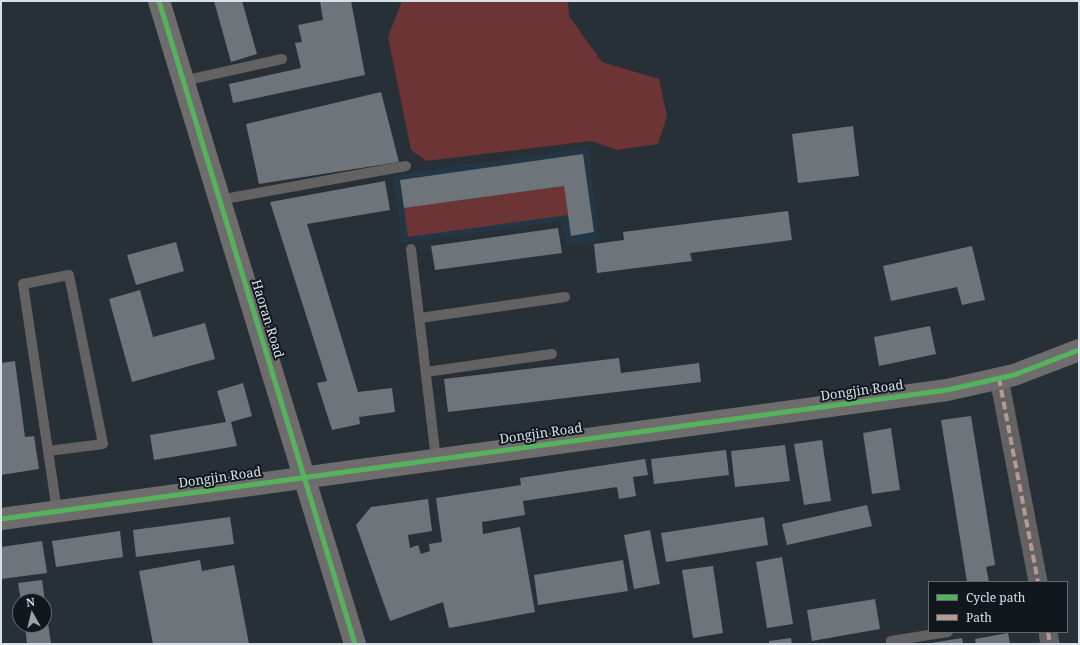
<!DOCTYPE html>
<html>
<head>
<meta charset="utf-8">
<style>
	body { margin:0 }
	#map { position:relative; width:1080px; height:645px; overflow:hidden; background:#283037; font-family:"Noto Serif",serif }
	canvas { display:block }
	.frame { position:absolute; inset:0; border:2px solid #d7e0e8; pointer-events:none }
	.legend { position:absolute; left:928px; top:581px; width:140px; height:52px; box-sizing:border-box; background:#11181d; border:1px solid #60686e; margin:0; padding:5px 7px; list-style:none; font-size:12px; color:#d7e0e8 }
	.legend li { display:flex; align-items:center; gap:8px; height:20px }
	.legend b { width:20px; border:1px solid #60686e }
	.north { position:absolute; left:12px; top:593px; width:40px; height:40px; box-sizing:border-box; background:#11181d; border:1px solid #60686e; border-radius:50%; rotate:352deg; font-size:11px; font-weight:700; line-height:16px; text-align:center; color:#d7e0e8 }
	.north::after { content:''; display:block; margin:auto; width:14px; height:18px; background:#9aa2aa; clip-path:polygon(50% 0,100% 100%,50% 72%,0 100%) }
</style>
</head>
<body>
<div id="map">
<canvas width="1080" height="645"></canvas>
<div class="frame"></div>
<ul class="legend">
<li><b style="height:5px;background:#56b35d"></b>Cycle path</li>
<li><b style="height:5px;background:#b69a8f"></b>Path</li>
</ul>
<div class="north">N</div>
</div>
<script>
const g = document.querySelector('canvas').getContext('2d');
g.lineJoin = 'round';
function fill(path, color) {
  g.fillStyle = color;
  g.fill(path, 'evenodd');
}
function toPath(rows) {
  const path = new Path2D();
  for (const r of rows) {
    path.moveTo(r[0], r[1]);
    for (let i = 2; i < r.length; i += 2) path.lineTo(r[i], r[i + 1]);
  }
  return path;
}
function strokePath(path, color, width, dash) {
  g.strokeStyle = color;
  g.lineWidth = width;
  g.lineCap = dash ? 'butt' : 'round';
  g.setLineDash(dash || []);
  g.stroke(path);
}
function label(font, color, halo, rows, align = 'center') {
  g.font = font + ' "Noto Serif",serif';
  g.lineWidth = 4;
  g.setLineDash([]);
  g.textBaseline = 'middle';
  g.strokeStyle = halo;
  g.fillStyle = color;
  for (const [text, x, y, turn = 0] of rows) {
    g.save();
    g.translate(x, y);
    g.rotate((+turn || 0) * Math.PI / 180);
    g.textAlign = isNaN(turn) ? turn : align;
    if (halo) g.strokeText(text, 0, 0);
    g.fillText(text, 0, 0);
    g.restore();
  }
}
fill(toPath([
	[588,148,600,240,566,245,562,221,402,243,393,175]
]), '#233646');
fill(toPath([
	[402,1,568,1,569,16,602,62,659,79,667,116,658,144,617,150,591,141,426,161,411,150,388,37],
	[564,186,568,215,408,237,404,208]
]), '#6c3435');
fill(toPath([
	[214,1,242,1,257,54,231,62],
	[320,1,351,1,365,75,233,103,229,84,301,68,295,43,302,42,298,25,323,20],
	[381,92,399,162,259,184,246,124],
	[853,126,859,176,798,183,792,134],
	[583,154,594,232,571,236,564,186,404,208,400,180],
	[385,181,390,210,307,224,358,392,392,388,395,412,359,417,360,424,332,430,317,383,327,381,270,202],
	[788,211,792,240,690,253,692,261,597,273,594,244,624,240,623,232],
	[558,228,562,253,435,270,431,246],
	[176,242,184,271,136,285,127,255],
	[972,246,985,300,962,305,957,287,891,301,883,266],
	[140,290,153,337,205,323,215,359,132,382,109,299],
	[930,326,936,354,879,366,874,337],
	[619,358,621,373,699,363,701,382,448,412,444,379],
	[15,361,25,437,34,436,39,469,1,475,1,363],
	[243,383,252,416,231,422,237,446,154,460,150,435,226,422,217,391],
	[971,416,995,565,986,567,989,582,967,582,941,420],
	[891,428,900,490,872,494,863,433],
	[822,440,831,501,804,505,794,444],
	[785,445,790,481,735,487,731,451],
	[726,450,729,475,654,484,651,459],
	[645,459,648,475,633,477,636,496,619,499,617,487,523,501,525,515,482,522,483,534,520,527,535,612,449,628,443,602,390,621,356,525,371,507,428,499,432,531,408,535,410,548,418,545,421,554,430,551,429,544,442,542,436,498,521,485,520,478],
	[867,505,872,526,787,545,782,524],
	[230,517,234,544,136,557,133,530],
	[764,517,768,545,666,562,661,533],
	[650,530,660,584,634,589,624,535],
	[120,531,123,557,56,567,52,541],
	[42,541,47,573,1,579,1,547],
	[782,557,793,624,767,628,756,562],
	[200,560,202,571,234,565,249,644,153,644,139,571],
	[623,560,628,591,538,605,534,575],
	[713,566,723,633,693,638,682,570],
	[42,580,51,644,27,644,25,625,44,625,44,601,21,601,18,583],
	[875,599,880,629,812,641,807,610],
	[1008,633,1010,644,976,644,975,639],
	[791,638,792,644,769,644,769,641],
	[962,638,963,644,931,644,931,643]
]), '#6d747a');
strokePath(toPath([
	[183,81,282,59],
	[219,200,406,166],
	[411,249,436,459],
	[420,318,565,297],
	[426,372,552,354],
	[48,451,103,444,69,275,23,284,48,451,57,511],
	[892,644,891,641,948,632]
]), '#646162', 10);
strokePath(toPath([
	[999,378,1038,582],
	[1048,632,1050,644]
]), '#646162', 19);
strokePath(toPath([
	[159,1,355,644],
	[1,519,947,390,1014,375,1079,350]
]), '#6f6c6d', 22);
strokePath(toPath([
	[999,378,1038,582],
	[1048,632,1050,644]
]), '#b69a8f', 4, [8, 4]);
strokePath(toPath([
	[159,1,355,644],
	[1,519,947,390,1014,375,1079,350]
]), '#56b35d', 5);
label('13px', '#d7e0e8', '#11181d', [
	["Haoran Road",267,319,73],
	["Dongjin Road",862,391,-8],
	["Dongjin Road",541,434,-8],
	["Dongjin Road",220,478,-8]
]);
</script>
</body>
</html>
